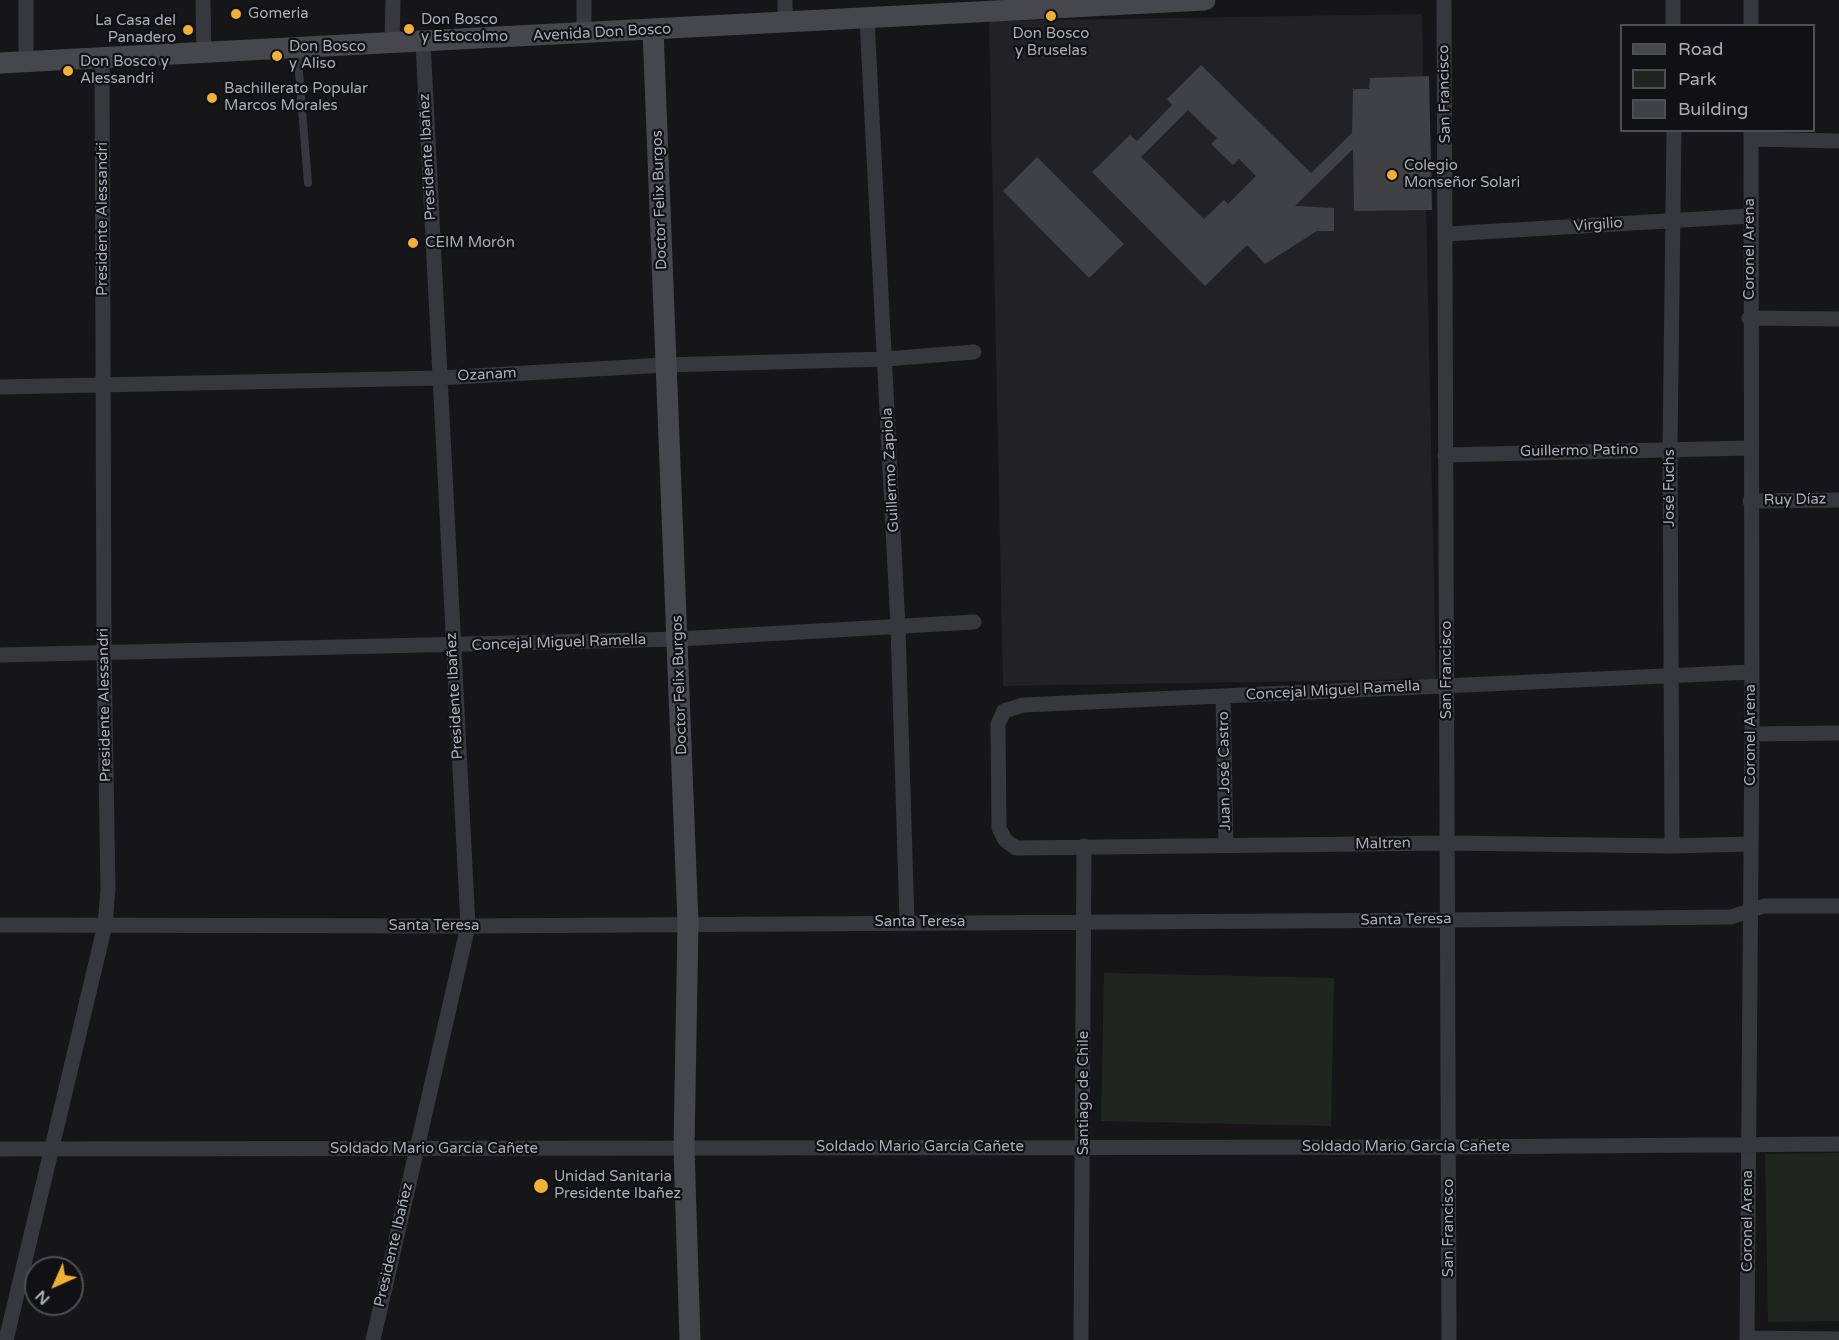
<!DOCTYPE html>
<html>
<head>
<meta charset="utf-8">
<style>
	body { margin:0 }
	#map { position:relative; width:1839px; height:1340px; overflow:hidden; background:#161618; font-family:"Varela Round",sans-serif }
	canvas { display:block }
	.legend { position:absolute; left:1620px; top:24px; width:195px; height:108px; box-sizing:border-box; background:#111113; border:2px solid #4d4f55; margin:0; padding:8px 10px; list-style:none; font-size:18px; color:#a8adb8 }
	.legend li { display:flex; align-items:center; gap:12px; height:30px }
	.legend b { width:30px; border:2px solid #4d4f55 }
	.north { position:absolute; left:24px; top:1256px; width:60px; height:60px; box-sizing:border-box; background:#111113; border:2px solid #4d4f55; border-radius:50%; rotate:225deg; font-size:16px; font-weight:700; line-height:24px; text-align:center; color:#a8adb8 }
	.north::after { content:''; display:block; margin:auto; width:21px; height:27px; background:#f2b134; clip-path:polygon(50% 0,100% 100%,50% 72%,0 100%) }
</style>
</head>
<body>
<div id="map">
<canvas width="1839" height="1340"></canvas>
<ul class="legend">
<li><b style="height:8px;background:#45474d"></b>Road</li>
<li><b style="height:16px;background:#1e261f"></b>Park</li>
<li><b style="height:16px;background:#404145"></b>Building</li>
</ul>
<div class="north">N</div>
</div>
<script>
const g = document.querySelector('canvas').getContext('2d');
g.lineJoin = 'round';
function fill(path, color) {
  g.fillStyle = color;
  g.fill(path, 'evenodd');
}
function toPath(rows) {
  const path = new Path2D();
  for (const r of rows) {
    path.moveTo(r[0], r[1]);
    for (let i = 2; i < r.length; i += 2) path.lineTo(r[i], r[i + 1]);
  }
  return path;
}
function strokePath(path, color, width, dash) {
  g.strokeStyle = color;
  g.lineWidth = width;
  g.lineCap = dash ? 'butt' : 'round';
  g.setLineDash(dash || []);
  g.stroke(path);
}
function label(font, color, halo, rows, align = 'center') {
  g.font = font + ' "Varela Round",sans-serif';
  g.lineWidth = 4.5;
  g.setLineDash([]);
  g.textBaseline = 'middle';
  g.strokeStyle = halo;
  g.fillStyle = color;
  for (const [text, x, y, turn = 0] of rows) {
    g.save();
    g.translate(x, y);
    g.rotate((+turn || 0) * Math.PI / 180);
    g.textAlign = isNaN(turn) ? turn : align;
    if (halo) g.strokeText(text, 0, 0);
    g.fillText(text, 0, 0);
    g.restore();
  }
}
fill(toPath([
	[1422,14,1436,679,1003,686,989,21]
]), '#222225');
fill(toPath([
	[1104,973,1334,978,1331,1126,1101,1121],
	[1839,1153,1839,1321,1768,1322,1765,1154]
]), '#1e261f');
fill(toPath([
	[1201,65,1311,173,1352,133,1353,89,1369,89,1370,78,1429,76,1432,210,1354,211,1353,149,1295,206,1334,208,1334,231,1317,231,1265,264,1247,245,1205,286,1092,172,1130,135,1137,141,1172,105,1167,99],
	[1188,110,1217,138,1211,144,1233,165,1239,159,1256,176,1228,204,1224,200,1204,219,1141,157],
	[1037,157,1124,244,1089,278,1003,191]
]), '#404145');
strokePath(toPath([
	[297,48,308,183]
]), '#37383d', 8);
strokePath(toPath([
	[203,0,204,53],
	[1444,0,1449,1340],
	[1673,0,1673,26],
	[1751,0,1751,26],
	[867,19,898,627,907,922],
	[785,22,785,0],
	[584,33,584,0],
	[392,43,393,0],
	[26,61,26,0],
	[1751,139,1839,141],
	[1447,234,1750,216],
	[1749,318,1839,319],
	[0,387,439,378,665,365,886,359,974,352],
	[1445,455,1749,448],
	[1750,501,1839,500],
	[0,655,679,639,974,622],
	[1223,696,1226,846],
	[1752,734,1839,733],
	[1750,844,1672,846,1448,843,1016,848,1005,840,999,828,998,724,1004,711,1023,705,1752,672],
	[1672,846,1670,449,1674,130],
	[0,925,468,926,1447,920,1731,917,1764,906,1839,906],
	[0,1149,1450,1147,1839,1144],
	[1747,1338,1839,1339],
	[6,1340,105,925,108,889,104,654,102,58],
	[373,1340,468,926,423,42],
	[1081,1340,1084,846],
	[1747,1340,1752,734,1751,130]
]), '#37383d', 15);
strokePath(toPath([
	[653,30,688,923,684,1148,690,1340],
	[0,63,1205,0]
]), '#45474d', 21);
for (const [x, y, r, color] of [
	[236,14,6,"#f2b134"],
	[1051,16,6,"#f2b134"],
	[409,29,6,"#f2b134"],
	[188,30,6,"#f2b134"],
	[277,56,6,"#f2b134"],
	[68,71,6,"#f2b134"],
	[212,98,6,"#f2b134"],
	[1392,175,6,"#f2b134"],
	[413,243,6,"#f2b134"],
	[541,1186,8,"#f2b134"]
]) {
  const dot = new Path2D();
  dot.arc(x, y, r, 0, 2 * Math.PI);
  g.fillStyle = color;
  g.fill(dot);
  strokePath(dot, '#111113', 2);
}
label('15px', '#a8adb8', '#111113', [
	["Gomeria",248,14],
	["Don Bosco",421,20],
	["y Estocolmo",421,37],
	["La Casa del",176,21,"right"],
	["Panadero",176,38,"right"],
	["Don Bosco",1051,34,"center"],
	["y Bruselas",1051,51,"center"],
	["Don Bosco",289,47],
	["y Aliso",289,64],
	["Don Bosco y",80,62],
	["Alessandri",80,79],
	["Bachillerato Popular",224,89],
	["Marcos Morales",224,106],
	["Colegio",1404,166],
	["Monseñor Solari",1404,183],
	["CEIM Morón",425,243],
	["Unidad Sanitaria",554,1177],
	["Presidente Ibañez",554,1194]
], 'left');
label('15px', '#a8adb8', '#111113', [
	["Avenida Don Bosco",602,33,-3],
	["San Francisco",1445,94,-91],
	["Presidente Ibañez",428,157,-93],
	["Doctor Felix Burgos",660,200,-92],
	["Presidente Alessandri",103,219,-90],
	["Virgilio",1598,225,-4],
	["Coronel Arena",1750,249,-90],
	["Ozanam",487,375,-3],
	["Guillermo Patino",1579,451,-1],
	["Guillermo Zapiola",891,470,-93],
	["José Fuchs",1670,488,-90],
	["Ruy Díaz",1795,500,-1],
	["Concejal Miguel Ramella",559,643,-2],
	["San Francisco",1447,670,-90],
	["Doctor Felix Burgos",680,685,-92],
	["Concejal Miguel Ramella",1333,691,-3],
	["Presidente Ibañez",455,696,-93],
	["Presidente Alessandri",105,705,-91],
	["Coronel Arena",1751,735,-90],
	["Juan José Castro",1225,771,-91],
	["Maltren",1383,844,-1],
	["Santa Teresa",1406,920,-1],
	["Santa Teresa",920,922],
	["Santa Teresa",434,926],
	["Santiago de Chile",1084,1093,-90],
	["Soldado Mario García Cañete",920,1147],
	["Soldado Mario García Cañete",1406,1147],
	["Soldado Mario García Cañete",434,1149],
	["Coronel Arena",1748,1221,-90],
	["San Francisco",1449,1228,-90],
	["Presidente Ibañez",394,1245,-77]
]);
</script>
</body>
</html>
